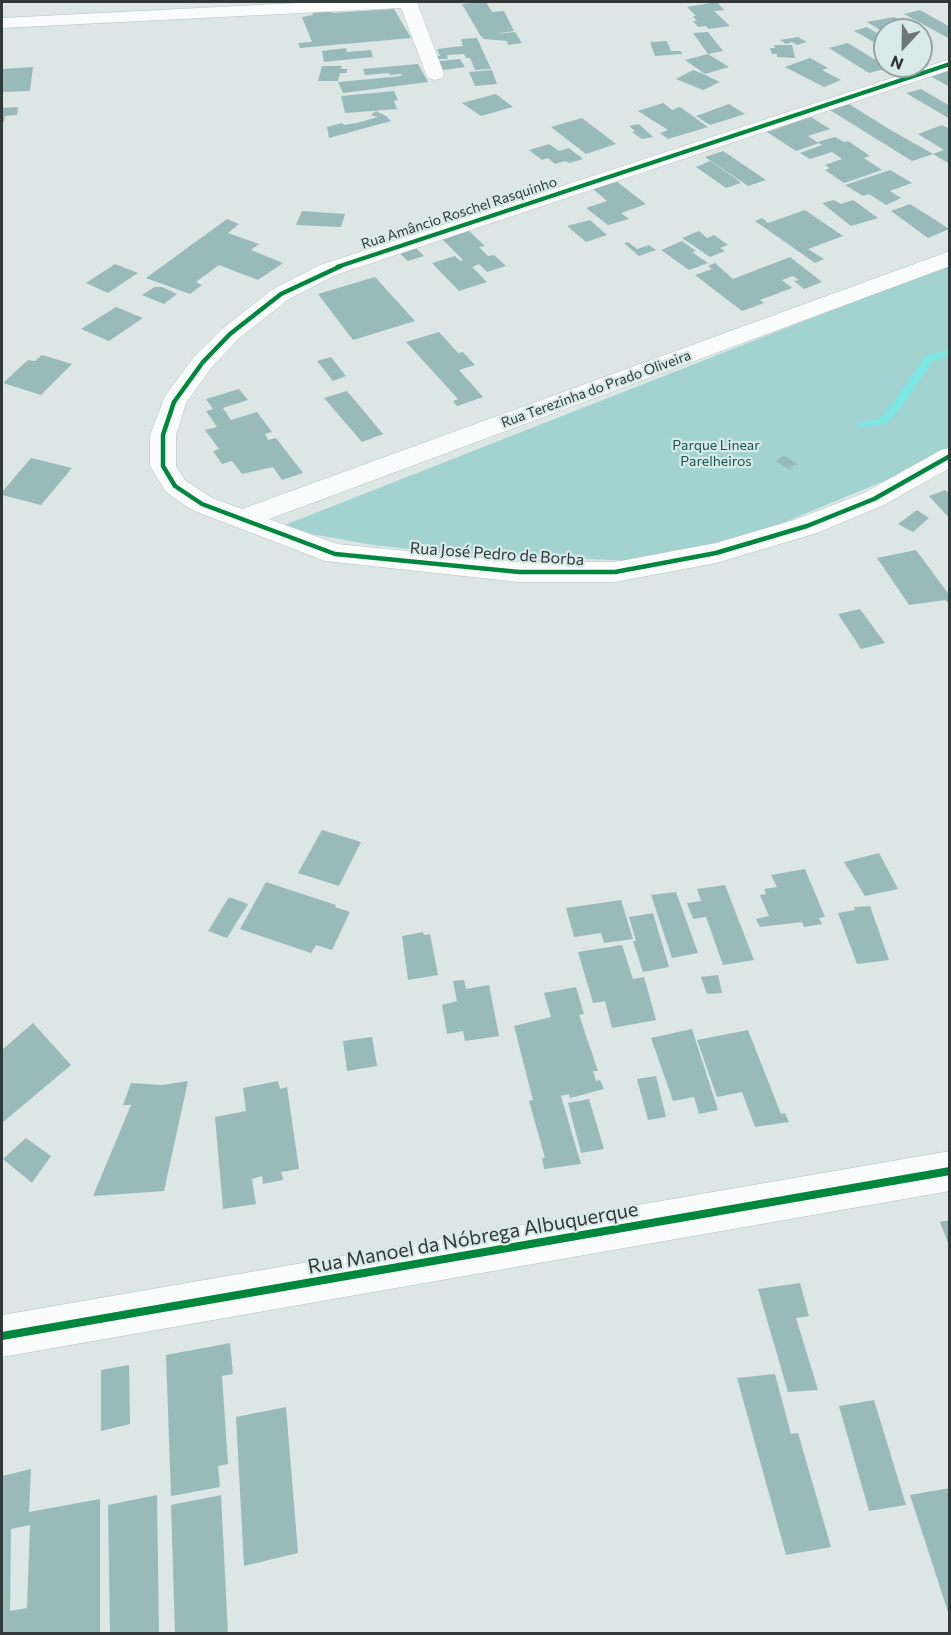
<!DOCTYPE html>
<html>
<head>
<meta charset="utf-8">
<style>
	body { margin:0 }
	#map { position:relative; width:951px; height:1635px; overflow:hidden; background:#dce6e4; font-family:Commissioner,sans-serif }
	canvas { display:block }
	.frame { position:absolute; inset:0; border:3px solid #323939; pointer-events:none }
	.north { position:absolute; left:873px; top:18px; width:60px; height:60px; box-sizing:border-box; background:#d8eae8; border:2px solid #96a3a2; border-radius:50%; rotate:202deg; font-size:16px; font-weight:700; line-height:24px; text-align:center; color:#323939 }
	.north::after { content:''; display:block; margin:auto; width:21px; height:27px; background:#6e7675; clip-path:polygon(50% 0,100% 100%,50% 72%,0 100%) }
</style>
</head>
<body>
<div id="map">
<canvas width="951" height="1635"></canvas>
<div class="frame"></div>
<div class="north">N</div>
</div>
<script>
const g = document.querySelector('canvas').getContext('2d');
g.lineJoin = 'round';
function fill(path, color) {
  g.fillStyle = color;
  g.fill(path, 'evenodd');
}
function toPath(rows) {
  const path = new Path2D();
  for (const r of rows) {
    path.moveTo(r[0], r[1]);
    for (let i = 2; i < r.length; i += 2) path.lineTo(r[i], r[i + 1]);
  }
  return path;
}
function strokePath(path, color, width, dash) {
  g.strokeStyle = color;
  g.lineWidth = width;
  g.lineCap = dash ? 'butt' : 'round';
  g.setLineDash(dash || []);
  g.stroke(path);
}
function label(font, color, halo, rows, align = 'center') {
  g.font = font + ' Commissioner,sans-serif';
  g.lineWidth = 4.5;
  g.setLineDash([]);
  g.textBaseline = 'middle';
  g.strokeStyle = halo;
  g.fillStyle = color;
  for (const [text, x, y, turn = 0] of rows) {
    g.save();
    g.translate(x, y);
    g.rotate((+turn || 0) * Math.PI / 180);
    g.textAlign = isNaN(turn) ? turn : align;
    if (halo) g.strokeText(text, 0, 0);
    g.fillText(text, 0, 0);
    g.restore();
  }
}
fill(toPath([
	[949,264,949,454,742,540,659,562,445,553,373,545,277,528]
]), '#a2d3d0');
fill(toPath([
	[950,349,950,355,933,361,902,406,886,424,858,427,858,423,879,419,894,402,925,357,950,349]
]), '#7ce7e3');
fill(toPath([
	[486,2,492,12,504,11,514,31,494,34,515,32,522,43,508,45,507,41,484,39,480,35,462,4],
	[717,2,724,10,714,11,730,26,709,29,706,26,698,27,693,21,697,21,693,16,696,16,687,7],
	[330,9,332,13,394,9,411,38,300,48,298,43,312,42,302,17,313,15,311,10],
	[920,10,950,27,950,39,904,14],
	[894,17,908,24,897,28,901,30,885,30,885,33,867,22],
	[867,27,885,38,885,45,881,46,854,31],
	[708,32,723,51,708,54,729,67,705,74,685,60,708,54,693,33],
	[798,37,807,42,797,45,792,42,786,44,780,40],
	[477,38,491,69,475,70,470,58,466,58,464,54,447,55,448,59,438,59,438,56,440,56,437,49,463,46,461,39],
	[667,41,671,51,681,51,682,54,655,56,650,42],
	[848,43,885,66,888,68,869,73,829,48],
	[774,45,792,45,795,58,777,57,777,54,772,54,770,48,775,48],
	[346,48,347,52,371,50,373,57,324,62,322,51],
	[810,58,828,68,822,70,841,80,824,87,785,67],
	[460,59,465,67,443,70,439,61],
	[418,64,428,82,343,93,338,82,402,76,401,74,390,75,389,73,365,75,363,69],
	[322,66,342,66,341,69,347,69,347,73,340,73,338,81,318,81],
	[33,67,30,91,2,92,2,69],
	[950,69,950,87,930,76],
	[492,70,497,84,475,86,469,72],
	[693,70,701,73,720,82,703,90,676,79],
	[921,89,950,106,950,119,906,93],
	[394,91,398,100,394,101,397,109,345,113,341,96],
	[496,94,513,107,481,116,462,103],
	[663,103,672,110,680,107,708,127,668,139,660,133,668,130,638,111],
	[729,104,745,114,710,125,696,116],
	[849,104,889,129,933,154,912,161,825,107],
	[18,107,17,115,5,116,4,122,2,122,2,108],
	[376,111,386,116,391,121,329,138,327,127,342,123,344,125,357,123,378,117,371,115],
	[811,117,830,129,808,136,817,142,835,137,844,142,848,141,870,156,864,158,882,170,844,183,825,170,830,168,825,165,842,159,832,152,810,159,800,153,822,145,817,142,819,143,796,151,767,132],
	[582,118,616,144,586,154,551,127],
	[639,124,653,137,642,139,632,132,635,131,629,126],
	[942,125,950,129,948,163,933,154,944,150,918,134],
	[549,144,559,151,569,148,583,159,569,163,565,161,555,164,548,158,542,160,529,150],
	[723,151,766,180,748,186,705,157],
	[710,161,735,178,741,183,726,188,696,167],
	[890,170,912,183,890,191,901,198,886,205,869,194,863,196,845,185],
	[616,181,646,204,621,213,629,219,608,225,586,208,607,201,592,188],
	[834,200,841,204,853,200,878,218,851,226,822,203],
	[910,204,934,219,949,229,928,238,891,211],
	[805,210,843,236,808,249,824,259,815,263,755,221,762,218,768,223],
	[302,211,345,214,341,227,296,225],
	[227,219,239,224,228,233,259,244,251,250,283,263,258,280,219,265,196,282,202,285,190,294,146,278],
	[590,220,607,235,586,242,567,226],
	[465,227,485,246,479,247,488,256,494,255,506,266,487,272,479,264,472,267,487,282,459,291,432,263,455,256,460,261,463,260,438,235],
	[699,231,707,238,714,235,728,245,720,248,725,251,710,257,682,238],
	[682,241,696,251,692,252,708,263,689,270,661,250],
	[628,242,637,249,649,245,656,250,639,256,624,243],
	[411,243,424,256,408,261,395,249],
	[790,257,822,282,804,289,794,281,799,280,793,276,782,280,792,288,760,300,764,303,742,311,695,275,712,269,708,266,715,263,733,279],
	[115,264,138,273,108,293,86,283],
	[375,277,415,321,353,340,318,294],
	[154,287,162,287,177,294,164,304,142,295],
	[116,307,143,318,109,341,81,329],
	[439,332,458,353,463,352,475,365,459,370,483,397,457,406,453,401,458,399,406,342],
	[42,355,72,364,41,395,3,383,28,360,35,361],
	[331,357,346,376,333,381,317,361],
	[239,389,248,400,223,408,231,420,257,412,272,432,265,434,268,440,276,438,303,473,282,480,273,467,242,474,232,461,222,464,213,451,219,449,205,430,217,427,206,411,213,409,206,399],
	[347,391,383,434,362,442,324,398],
	[782,456,787,457,799,465,789,467,793,469,790,470,776,461],
	[31,458,72,468,41,505,2,495,2,492],
	[945,490,950,494,950,519,929,496],
	[917,510,929,518,913,532,898,524],
	[916,550,950,596,950,604,945,600,909,605,877,558],
	[860,609,885,643,861,649,838,614],
	[322,830,361,842,339,886,298,873],
	[879,853,898,889,865,896,844,862],
	[805,869,825,917,819,918,822,924,804,927,802,922,760,927,756,919,769,916,760,895,766,894,764,889,777,887,771,875],
	[266,882,336,905,335,907,350,912,332,950,316,945,311,953,240,929],
	[725,885,754,960,723,965,706,917,693,919,687,903,701,901,697,889],
	[676,892,698,953,672,958,651,895],
	[229,897,248,904,227,938,208,931],
	[621,900,633,939,604,943,601,933,574,937,566,908],
	[870,906,889,960,857,964,838,913,855,910,854,907],
	[653,913,669,967,643,972,633,941,636,941,629,917],
	[423,932,424,935,430,934,438,975,408,980,402,936],
	[622,945,633,979,644,977,656,1020,612,1028,605,1001,593,1003,578,952],
	[718,975,722,993,707,994,701,977],
	[464,980,466,989,489,985,499,1036,465,1041,463,1031,447,1034,442,1005,457,1001,453,981],
	[576,987,584,1014,579,1015,598,1071,593,1071,596,1081,600,1080,604,1089,570,1098,569,1094,561,1096,581,1164,544,1169,542,1158,545,1158,529,1101,533,1100,514,1026,551,1017,544,993],
	[33,1023,71,1065,2,1123,2,1050],
	[692,1029,718,1110,699,1114,694,1097,673,1101,651,1038],
	[748,1030,781,1114,785,1113,789,1122,755,1127,742,1092,717,1097,697,1040],
	[372,1037,377,1066,347,1071,343,1041],
	[656,1076,666,1117,648,1120,637,1079],
	[188,1081,164,1191,93,1196,131,1105,123,1105,131,1083,162,1085],
	[278,1081,280,1089,287,1087,299,1169,281,1172,283,1180,263,1184,262,1176,252,1179,256,1204,223,1209,215,1117,246,1111,243,1088],
	[589,1099,604,1149,581,1153,568,1103],
	[26,1138,51,1156,32,1183,3,1159],
	[950,1220,950,1245,949,1245,940,1222],
	[800,1283,809,1316,796,1318,818,1390,788,1392,758,1289],
	[230,1343,233,1374,222,1376,228,1464,218,1466,220,1487,171,1496,166,1355],
	[129,1365,130,1424,101,1431,101,1370],
	[775,1374,791,1434,798,1433,831,1547,786,1555,737,1378],
	[874,1400,906,1505,869,1511,839,1406],
	[286,1407,298,1553,244,1566,236,1417],
	[31,1469,29,1512,100,1499,100,1634,2,1634,2,1476],
	[30,1525,27,1608,10,1611,11,1529],
	[950,1488,950,1614,949,1615,910,1495],
	[157,1495,159,1634,110,1634,108,1505],
	[221,1495,228,1634,175,1634,171,1505]
]), '#98bbba');
const street = toPath([
	[317,2,417,2,444,74,442,78,435,80,428,78,426,74,401,8,2,28,2,18,317,2],
	[950,59,950,70,336,275,289,299,238,339,212,367,186,403,176,435,176,466,185,480,212,498,242,509,950,251,950,266,269,519,337,544,519,562,615,562,716,543,797,519,864,493,941,450,950,448,950,468,884,505,817,533,716,563,615,582,519,582,325,561,192,510,166,492,150,466,150,435,165,396,194,357,222,329,273,289,320,265,950,59],
	[950,1151,950,1191,2,1357,2,1315,950,1151]
]);
strokePath(street, '#b8c0bf', 1);
fill(street, '#fafbfb');
strokePath(toPath([
	[337,267,950,64]
]), '#00873e', 4);
strokePath(toPath([
	[341,266,281,294,230,334,203,362,174,402,163,435,163,466,175,486,202,504,335,554,519,572,615,572,716,553,807,526,874,499,950,456]
]), '#00873e', 4.5);
strokePath(toPath([
	[2,1336,950,1171]
]), '#00873e', 8);
label('14px', '#323939', '#d8eae8', [
	["Rua Amâncio Roschel Rasquinho",459,213,-18],
	["Rua Terezinha do Prado Oliveira",596,389,-20]
]);
label('14px', '#155452', '#d8eae8', [
	["Parque Linear",716,445],
	["Parelheiros",716,461]
]);
label('16px', '#323939', '#d8eae8', [
	["Rua José Pedro de Borba",497,554,4]
]);
label('20px', '#323939', '#d8eae8', [
	["Rua Manoel da Nóbrega Albuquerque",473,1238,-10]
]);
</script>
</body>
</html>
